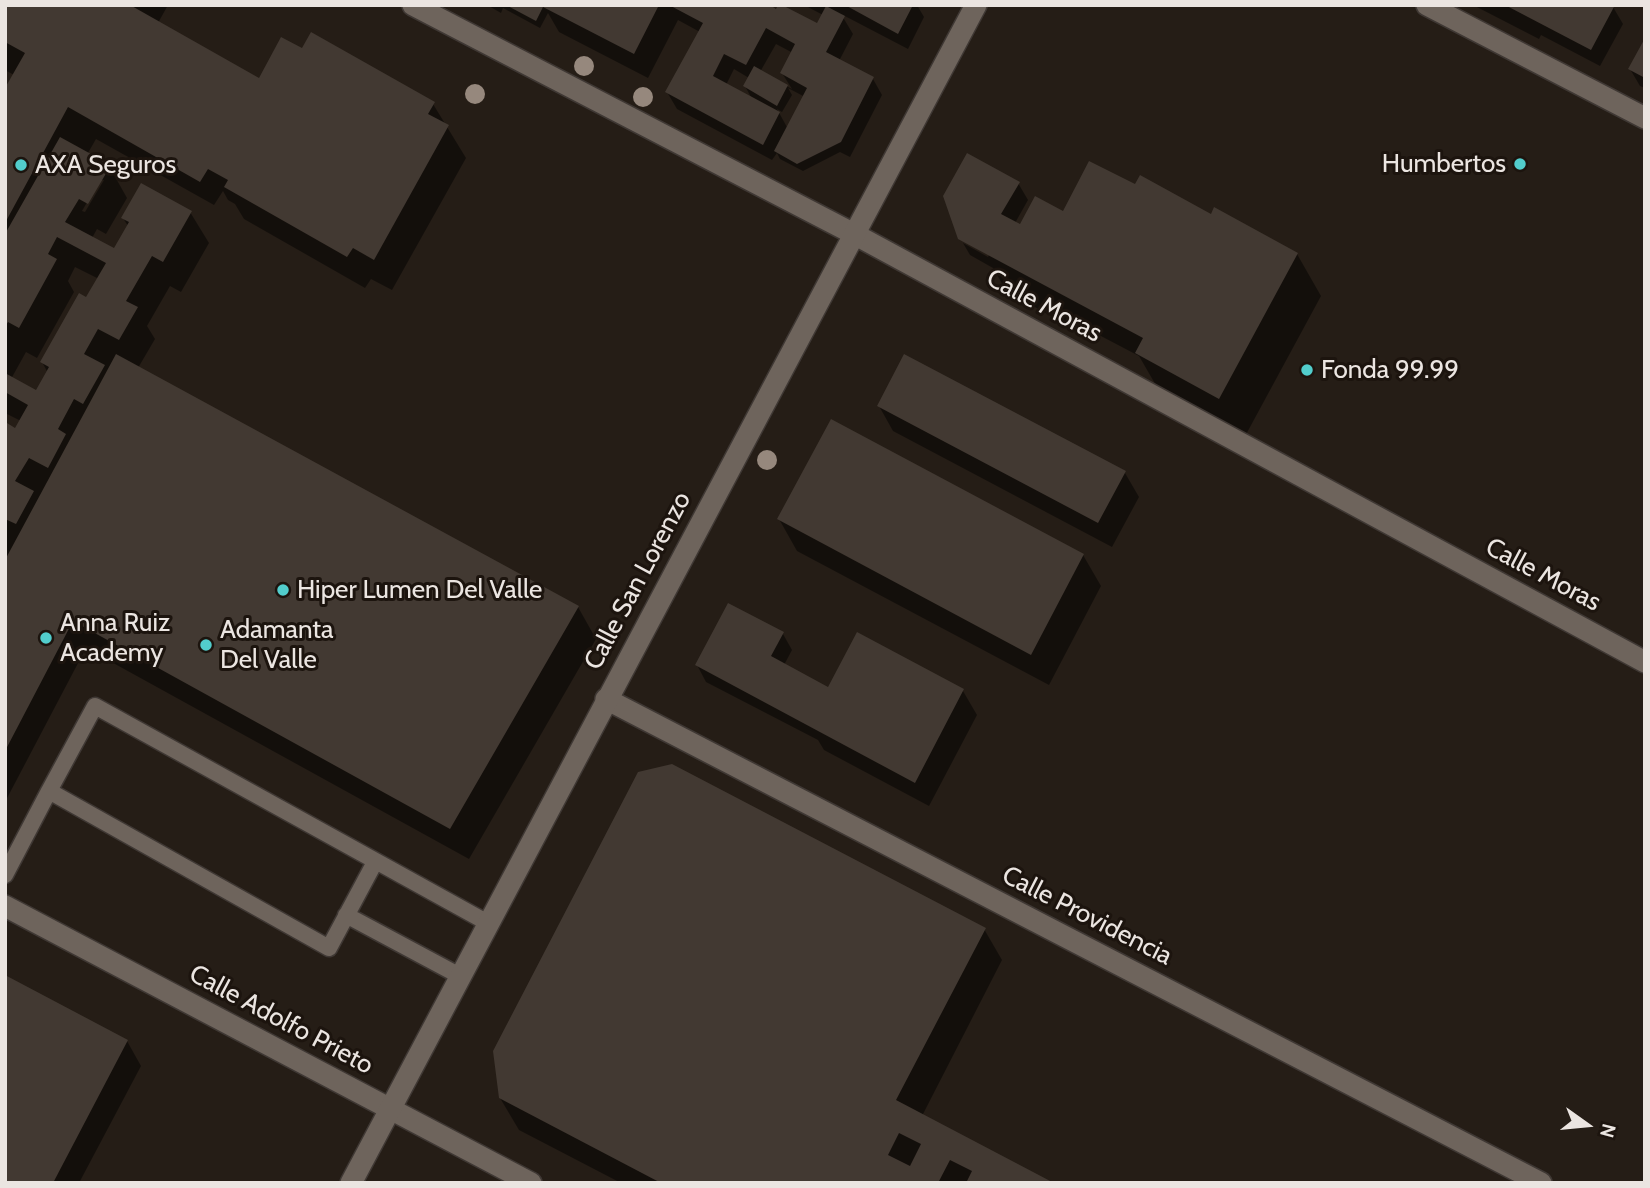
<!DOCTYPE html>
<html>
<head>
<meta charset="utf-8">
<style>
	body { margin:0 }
	#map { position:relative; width:1650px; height:1188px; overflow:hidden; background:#251d16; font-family:Cabin,sans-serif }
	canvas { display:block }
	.frame { position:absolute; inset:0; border:7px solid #ebe5e1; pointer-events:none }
	.north { position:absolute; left:1552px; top:1090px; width:70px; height:70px; -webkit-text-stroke:5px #1c140e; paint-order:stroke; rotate:105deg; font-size:19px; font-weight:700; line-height:28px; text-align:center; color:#ebe5e1 }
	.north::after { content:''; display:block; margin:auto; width:24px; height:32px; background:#ebe5e1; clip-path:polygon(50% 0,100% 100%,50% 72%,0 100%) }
</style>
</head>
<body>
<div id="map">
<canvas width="1650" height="1188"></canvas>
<div class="frame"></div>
<div class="north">N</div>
</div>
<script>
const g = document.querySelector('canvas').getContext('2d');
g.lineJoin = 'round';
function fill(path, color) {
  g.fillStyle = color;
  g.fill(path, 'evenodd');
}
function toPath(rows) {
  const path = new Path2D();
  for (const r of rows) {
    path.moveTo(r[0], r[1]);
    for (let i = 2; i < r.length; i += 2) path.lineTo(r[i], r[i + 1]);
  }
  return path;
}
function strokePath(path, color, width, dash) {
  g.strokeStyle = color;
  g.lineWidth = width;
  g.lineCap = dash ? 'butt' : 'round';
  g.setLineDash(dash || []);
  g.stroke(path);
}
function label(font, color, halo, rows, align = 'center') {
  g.font = font + ' Cabin,sans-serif';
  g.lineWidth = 6;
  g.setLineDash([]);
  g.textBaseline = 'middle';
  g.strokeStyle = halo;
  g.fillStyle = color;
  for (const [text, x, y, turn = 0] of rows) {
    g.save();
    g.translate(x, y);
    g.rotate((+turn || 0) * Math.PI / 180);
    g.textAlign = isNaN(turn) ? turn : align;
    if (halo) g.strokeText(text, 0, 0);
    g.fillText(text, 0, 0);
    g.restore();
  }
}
fill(toPath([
	[5,5,168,5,158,23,259,80,303,51,433,104,466,158,392,290,371,279,365,288,244,219,235,204,228,200,223,191,214,205,96,139,88,153,109,166,127,198,106,234,97,229,92,238,115,250,128,226,123,218,190,212,209,243,181,292,170,286,147,326,155,339,138,368,578,607,596,639,469,859,86,648,5,802,5,429,16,430,21,421,5,413,5,91,14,75,5,70],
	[100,180,104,180,85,212,82,211],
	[75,267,99,279,87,300,42,362,48,373,37,392,11,379,26,352,37,358,74,292,68,281],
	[487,5,766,5,818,25,823,15,804,5,917,5,924,17,908,49,841,14,853,34,839,61,873,79,882,95,850,157,840,152,803,171,780,159,777,153,772,160,677,109,667,92,700,32,678,20,648,78,559,32,548,13,540,28,503,8,501,13],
	[776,44,793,53,782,73,792,89,760,72],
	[734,69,749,78,745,86,752,99,726,85],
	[788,88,805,97,788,129,777,109,782,112,792,95],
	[1473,5,1610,5,1613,7,1623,24,1600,66,1541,35,1539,39],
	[1645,42,1645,88,1640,86,1630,69],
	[1018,183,1028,200,1015,223,1021,227,1064,214,1133,185,1209,215,1297,254,1321,296,1243,440,1161,394,1139,356,1099,335,1096,340,1007,292,993,268,970,255,963,243,988,257,990,253,961,238],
	[879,406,1125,473,1139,497,1112,547,893,431],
	[779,519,1083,555,1101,586,1049,685,797,551],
	[783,634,792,650,784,665,828,690,858,635,963,691,977,715,929,806,824,750,818,740,706,682,697,665],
	[984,929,1002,960,922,1116,1050,1183,621,1183,519,1130,500,1098],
	[127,1041,141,1066,79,1183,5,1183]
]), '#0007');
fill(toPath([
	[5,5,130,5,259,78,281,37,302,48,311,32,435,102,428,114,449,125,374,260,353,248,347,257,224,187,228,180,208,169,200,182,68,107,5,223,5,88,25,53,5,42],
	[506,5,659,5,634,54,543,7,536,21],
	[669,5,770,5,776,9,778,5,782,5,817,23,826,6,845,16,826,52,874,77,841,142,797,164,774,151,807,88,780,73,795,44,766,28,746,65,724,54,713,76,780,112,763,145,665,92,703,23],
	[845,5,913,5,898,34],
	[1505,5,1615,5,1591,50],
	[1645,38,1645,78,1628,69],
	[754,66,788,85,777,106,743,86],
	[60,137,111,165,88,204,79,199,65,222,114,248,129,222,121,218,141,183,192,211,163,262,152,256,126,301,138,307,119,340,98,329,84,354,105,365,83,404,74,399,58,429,66,434,48,468,29,458,15,481,34,491,16,524,5,519,5,425,7,423,15,428,28,405,5,392,5,373,36,390,49,367,40,362,79,293,86,297,106,263,57,237,48,254,57,259,19,328,8,322,5,327,5,234],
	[967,153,1020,182,1001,214,1020,224,1035,196,1063,211,1089,161,1135,184,1140,175,1211,214,1214,207,1298,253,1219,399,1135,353,1143,338,958,239,943,196],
	[116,354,579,606,450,829,73,621,5,751,5,560],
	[904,354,1126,471,1098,523,877,406],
	[831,419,1084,554,1031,655,777,519],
	[728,603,784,632,771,656,828,687,857,632,964,689,915,783,695,665],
	[672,764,986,928,896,1100,1054,1183,966,1183,972,1171,950,1160,938,1183,661,1183,499,1098,493,1051,638,772],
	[899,1133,921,1144,910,1166,888,1155],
	[5,975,128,1040,53,1183,5,1183]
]), '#423932');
const lane = toPath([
	[49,791,95,706,488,923],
	[5,875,49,791,329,948,375,862],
	[346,915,460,976]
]);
const street = toPath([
	[413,5,854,234,1645,662],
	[1427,5,1645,118],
	[606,699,1541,1183],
	[5,906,531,1183]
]);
const secondary = toPath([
	[351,1183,976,5]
]);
strokePath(lane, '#3f3834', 19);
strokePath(street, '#3f3834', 24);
strokePath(secondary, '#3f3834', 24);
strokePath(lane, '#6e645c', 16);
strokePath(street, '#6e645c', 21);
strokePath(secondary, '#6e645c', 21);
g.fillStyle = '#96887d';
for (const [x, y] of [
	[584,66],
	[475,94],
	[643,97],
	[767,460]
]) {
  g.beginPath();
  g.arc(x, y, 10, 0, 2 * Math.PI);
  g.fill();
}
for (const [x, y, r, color] of [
	[1520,164,7,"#52cdcc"],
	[21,165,7,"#52cdcc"],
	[1307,370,7,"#52cdcc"],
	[283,590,7,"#52cdcc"],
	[46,638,7,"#52cdcc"],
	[206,645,7,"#52cdcc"]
]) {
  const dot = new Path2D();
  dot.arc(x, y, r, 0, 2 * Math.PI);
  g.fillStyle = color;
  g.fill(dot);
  strokePath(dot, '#1c140e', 2.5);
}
label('26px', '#ebe5e1', '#1c140e', [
	["Humbertos",1506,164,"right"],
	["AXA Seguros",35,165],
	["Fonda 99.99",1321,370],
	["Hiper Lumen Del Valle",297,590],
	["Anna Ruiz",60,623],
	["Academy",60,653],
	["Adamanta",220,630],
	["Del Valle",220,660]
], 'left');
label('26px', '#ebe5e1', '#1c140e', [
	["Calle Moras",1044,306,28],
	["Calle Moras",1543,575,28],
	["Calle San Lorenzo",638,581,-62],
	["Calle Providencia",1087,916,27],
	["Calle Adolfo Prieto",281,1020,28]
]);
</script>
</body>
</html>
